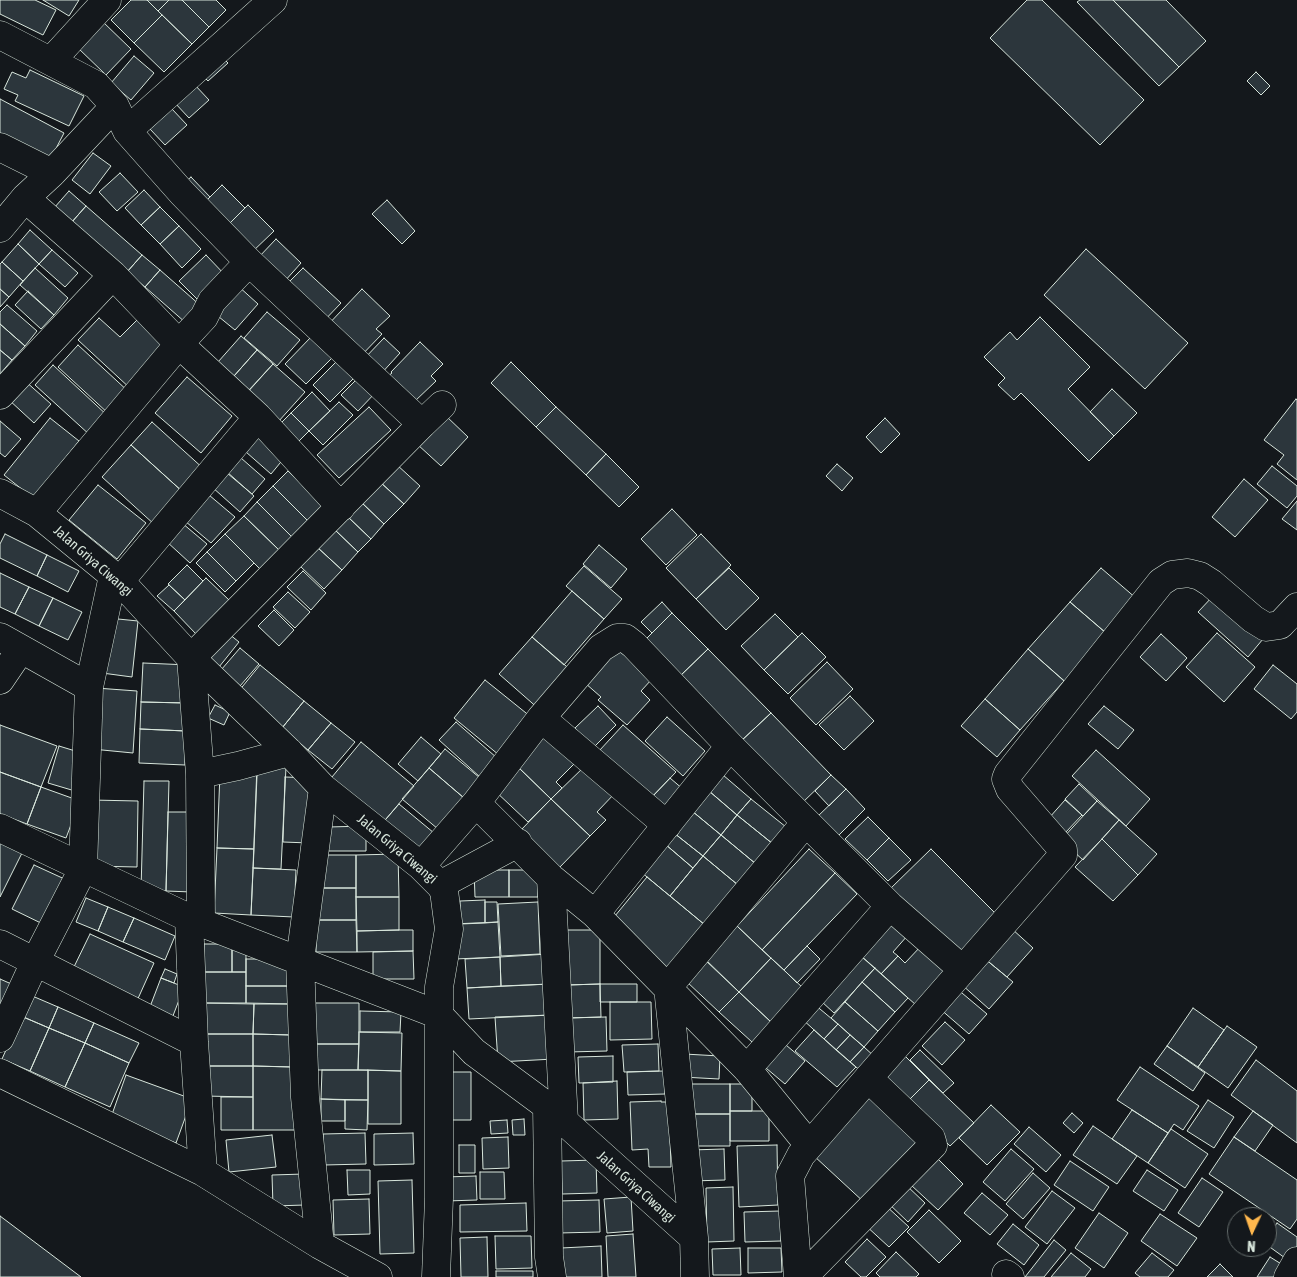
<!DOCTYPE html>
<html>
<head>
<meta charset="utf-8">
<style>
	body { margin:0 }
	#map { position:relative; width:1297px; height:1277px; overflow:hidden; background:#14181c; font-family:"Asap Condensed",sans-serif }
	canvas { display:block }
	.north { position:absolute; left:1227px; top:1207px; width:50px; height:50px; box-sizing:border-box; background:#14181c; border:1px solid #626a69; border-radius:50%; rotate:183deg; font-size:14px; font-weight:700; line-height:20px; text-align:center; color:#d8e6dc }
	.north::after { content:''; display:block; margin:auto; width:18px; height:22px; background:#ffb74d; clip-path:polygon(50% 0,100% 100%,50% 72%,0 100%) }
</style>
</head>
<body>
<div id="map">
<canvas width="1297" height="1277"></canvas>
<div class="north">N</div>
</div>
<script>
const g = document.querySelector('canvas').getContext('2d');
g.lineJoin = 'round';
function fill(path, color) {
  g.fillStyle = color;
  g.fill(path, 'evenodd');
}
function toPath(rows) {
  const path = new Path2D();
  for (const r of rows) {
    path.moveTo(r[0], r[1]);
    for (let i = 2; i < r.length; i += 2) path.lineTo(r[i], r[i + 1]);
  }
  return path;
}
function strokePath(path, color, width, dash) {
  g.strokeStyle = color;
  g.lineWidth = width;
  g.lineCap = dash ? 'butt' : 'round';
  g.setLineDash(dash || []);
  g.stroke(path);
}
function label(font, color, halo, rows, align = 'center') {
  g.font = font + ' "Asap Condensed",sans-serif';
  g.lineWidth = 4;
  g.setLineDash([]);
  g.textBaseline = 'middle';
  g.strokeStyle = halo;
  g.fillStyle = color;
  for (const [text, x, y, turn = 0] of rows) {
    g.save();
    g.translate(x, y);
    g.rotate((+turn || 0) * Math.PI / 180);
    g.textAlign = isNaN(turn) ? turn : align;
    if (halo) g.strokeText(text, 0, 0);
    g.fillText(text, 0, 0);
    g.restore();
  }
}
const building = toPath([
	[0,0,35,0,56,10,43,35,0,14,0,0],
	[43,0,79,0,69,16,43,0],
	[131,0,147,0,162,15,134,43,111,20,131,0],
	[147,0,169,0,158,11,147,0],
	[169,0,182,0,209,27,192,44,158,11,169,0],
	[182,0,216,0,226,10,209,27,182,0],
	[1027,0,1042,0,1144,100,1100,145,990,38,1027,0],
	[1080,0,1113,0,1179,67,1159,86,1077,2,1080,0],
	[1113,0,1166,0,1206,41,1179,67,1113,0],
	[162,15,192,44,164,72,134,43,162,15],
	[102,21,131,49,106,75,77,47,102,21],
	[220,55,228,63,208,81,200,73,220,55],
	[134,56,154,73,131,100,111,83,134,56],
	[30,70,84,96,69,126,15,101,18,95,4,89,12,72,26,78,30,70],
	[1256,72,1270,86,1261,95,1247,81,1256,72],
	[194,84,209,100,189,118,174,102,194,84],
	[0,99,64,133,48,164,0,139,0,99],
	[172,109,187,125,165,145,150,129,172,109],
	[93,153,111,166,90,194,72,180,93,153],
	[120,173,138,192,117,211,99,192,120,173],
	[191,177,210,197,202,205,182,185,191,177],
	[222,185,245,208,225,228,202,205,222,185],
	[144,190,160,207,141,225,125,208,144,190],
	[69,191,86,206,71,223,54,208,69,191],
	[387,200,415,231,402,244,372,214,387,200],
	[248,205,274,231,250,254,225,228,248,205],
	[86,206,142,255,127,272,71,223,86,206],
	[160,207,179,226,160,244,141,225,160,207],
	[179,226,201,249,182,268,160,244,179,226],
	[30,230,52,250,39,264,18,244,30,230],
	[276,239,301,263,284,282,258,258,276,239],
	[18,244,39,264,23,281,2,262,18,244],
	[1086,249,1188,343,1145,389,1044,295,1086,249],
	[52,250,78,273,65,287,39,264,52,250],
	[142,255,160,270,145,287,127,272,142,255],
	[206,255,226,276,199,301,179,281,206,255],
	[2,262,23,281,9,297,0,289,0,264,2,262],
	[35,268,68,298,54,315,20,285,35,268],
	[303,268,341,303,320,325,282,289,303,268],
	[160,270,201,306,186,323,145,287,160,270],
	[237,285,258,304,235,330,213,312,237,285],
	[0,289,9,297,0,307,0,289],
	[362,289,390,316,376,329,382,334,356,361,323,330,362,289],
	[28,291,54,315,41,329,15,305,28,291],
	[7,305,37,331,25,346,0,324,0,312,7,305],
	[267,312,300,340,277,366,244,338,267,312],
	[1040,317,1090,367,1068,389,1114,436,1089,461,1021,393,1014,400,998,385,1005,378,984,357,1010,332,1017,340,1040,317],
	[99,318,120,337,137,320,165,346,132,390,78,340,99,318],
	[0,324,25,346,12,360,0,350,0,324],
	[241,336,257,350,234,376,218,362,241,336],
	[312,336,333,357,306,384,285,364,312,336],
	[384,338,400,353,379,376,362,361,384,338],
	[420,342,443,364,431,376,436,381,414,402,388,376,392,373,391,372,420,342],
	[78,345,130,393,110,415,58,367,78,345],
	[0,350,12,360,0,374,0,350],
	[257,350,273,364,249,390,234,376,257,350],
	[339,359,356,376,330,402,313,385,339,359],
	[511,362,556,407,536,427,491,383,511,362],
	[273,364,305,392,278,422,246,394,273,364],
	[53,365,109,417,91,436,35,385,53,365],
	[361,375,377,391,358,411,341,395,361,375],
	[187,377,232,416,201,453,155,413,187,377],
	[24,380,51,404,34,423,8,399,24,380],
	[1112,389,1137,413,1114,436,1090,412,1112,389],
	[312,392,330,411,309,431,291,413,312,392],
	[1296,399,1297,400,1297,480,1277,464,1284,455,1264,440,1296,399],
	[339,402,353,415,323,445,309,431,339,402],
	[369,407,391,430,339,478,317,455,369,407],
	[556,407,606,454,586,475,536,427,556,407],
	[291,413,309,431,297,443,279,425,291,413],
	[445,415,468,437,441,466,417,444,445,415],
	[50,418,79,441,33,498,4,475,50,418],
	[885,418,900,434,881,453,866,437,885,418],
	[0,421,21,439,5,457,0,453,0,421],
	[152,422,205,470,184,493,131,445,152,422],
	[260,435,285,457,271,474,246,452,260,435],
	[131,445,184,493,155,525,102,477,131,445],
	[606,454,639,487,619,507,586,475,606,454],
	[241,458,265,479,252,494,227,473,241,458],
	[396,464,420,486,404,504,379,481,396,464],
	[837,464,853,478,842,491,826,476,837,464],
	[1272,466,1297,486,1297,496,1287,508,1257,484,1272,466],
	[226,471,254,496,240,512,212,487,226,471],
	[288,471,323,505,308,521,273,486,288,471],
	[1244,479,1268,500,1235,537,1212,517,1244,479],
	[379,481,404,504,384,524,360,501,379,481],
	[98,485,146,523,117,559,69,520,98,485],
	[273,486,308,521,292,537,257,502,273,486],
	[209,495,235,517,211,543,185,521,209,495],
	[360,501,384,524,371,539,347,516,360,501],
	[1297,501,1297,530,1282,519,1297,501],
	[257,502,292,537,279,550,244,516,257,502],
	[672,509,697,535,666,565,641,539,672,509],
	[244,516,279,550,260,569,225,534,244,516],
	[347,516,371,539,358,552,334,529,347,516],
	[182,523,207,544,190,563,166,541,182,523],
	[334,529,358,552,342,570,317,547,334,529],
	[5,534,47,555,37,576,0,558,0,544,5,534],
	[225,534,254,563,236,581,207,552,225,534],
	[701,534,731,565,696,599,666,568,701,534],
	[599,545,627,569,611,588,583,564,599,545],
	[317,547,342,570,324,589,300,566,317,547],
	[207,552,236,581,225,592,196,563,207,552],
	[47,555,79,571,68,592,37,576,47,555],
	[187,565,203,581,185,600,168,584,187,565],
	[584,566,622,599,604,619,566,586,584,566],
	[729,568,759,598,726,630,696,599,729,568],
	[1101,568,1137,599,1107,634,1070,602,1101,568],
	[303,571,326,593,311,610,287,587,303,571],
	[0,573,29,587,15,614,0,607,0,573],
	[206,578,229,600,196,634,174,611,206,578],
	[169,585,185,600,174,611,157,596,169,585],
	[29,587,53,598,39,626,15,614,29,587],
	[572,591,604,619,564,665,532,637,572,591],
	[288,592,310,612,295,628,273,607,288,592],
	[1214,595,1263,639,1248,657,1198,612,1214,595],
	[53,598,82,612,68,640,39,626,53,598],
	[662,602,672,613,652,633,641,622,662,602],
	[1070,602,1112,638,1069,685,1028,649,1070,602],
	[274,610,294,630,279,646,258,626,274,610],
	[672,613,708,649,678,678,643,642,672,613],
	[775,614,798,637,764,670,741,646,775,614],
	[108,618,138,621,132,677,102,673,108,618],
	[224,630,239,642,215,672,199,660,224,630],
	[802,633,826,657,788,694,764,670,802,633],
	[1217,633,1255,667,1224,702,1186,667,1217,633],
	[1161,634,1187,658,1166,681,1140,657,1161,634],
	[532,637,573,672,540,710,499,674,532,637],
	[240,648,259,664,234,693,215,677,240,648],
	[616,648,652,679,641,691,650,700,627,725,598,700,601,697,585,683,616,648],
	[708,649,771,713,740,742,678,678,708,649],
	[1028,649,1064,681,1020,730,985,699,1028,649],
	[827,662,853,689,816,725,790,698,827,662],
	[143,663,189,665,187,703,141,702,143,663],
	[260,665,304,701,282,728,238,692,260,665],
	[1273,665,1297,684,1297,712,1291,719,1254,689,1273,665],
	[485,680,531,717,499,755,454,718,485,680],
	[96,688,137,691,133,753,92,749,96,688],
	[850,696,874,721,844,750,819,725,850,696],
	[985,699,1020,730,997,757,961,726,985,699],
	[304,701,331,723,308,750,282,728,304,701],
	[141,702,187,703,186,731,140,729,141,702],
	[215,705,230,712,224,725,208,718,215,705],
	[598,706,616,725,594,747,575,728,598,706],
	[1104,706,1134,730,1118,749,1088,724,1104,706],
	[771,713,831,775,801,804,740,742,771,713],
	[667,717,705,751,683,776,645,741,667,717],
	[456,722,497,758,480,777,439,740,456,722],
	[331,723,355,742,332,769,308,750,331,723],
	[0,725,57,746,41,787,0,772,0,725],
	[623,725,676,772,651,798,599,751,623,725],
	[140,729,186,731,185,765,139,763,140,729],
	[541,731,575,763,556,782,562,788,551,799,517,766,541,731],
	[421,737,441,754,418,781,398,764,421,737],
	[361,742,414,786,380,826,327,783,361,742],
	[59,746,85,754,75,791,48,783,59,746],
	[445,749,480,778,464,798,429,768,445,749],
	[1096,750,1150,799,1126,826,1072,776,1096,750],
	[587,764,616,792,597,812,606,820,590,836,551,799,587,764],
	[257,766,286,767,281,869,253,868,257,766],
	[517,766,551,799,528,822,494,790,517,766],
	[429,768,464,798,438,829,402,799,429,768],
	[0,772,41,787,27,824,0,814,0,772],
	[220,773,257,775,254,849,217,848,220,773],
	[723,775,751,799,737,815,709,791,723,775],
	[831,775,846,789,829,806,815,791,831,775],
	[285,777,312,778,309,843,283,842,285,777],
	[670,778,684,790,665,811,651,798,670,778],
	[144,781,169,781,166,891,141,890,144,781],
	[1079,784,1097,801,1083,816,1065,799,1079,784],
	[41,787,80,801,66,838,27,824,41,787],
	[846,789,865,809,836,838,816,818,846,789],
	[709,791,737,815,721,835,692,811,709,791],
	[551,799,590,836,559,868,520,831,551,799],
	[751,799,786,827,773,844,737,815,751,799],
	[91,800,138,801,137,867,91,866,91,800],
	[1065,800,1082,815,1065,833,1049,818,1065,800],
	[1097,801,1119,820,1083,860,1061,840,1097,801],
	[399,804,434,833,415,855,380,826,399,804],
	[692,811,721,835,703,856,674,833,692,811],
	[168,812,194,812,192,892,166,891,168,812],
	[737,815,773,844,756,864,721,835,737,815],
	[868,817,889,838,867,860,845,839,868,817],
	[1119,820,1157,854,1138,875,1102,839,1119,820],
	[366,826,366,851,328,851,328,827,366,826],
	[674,833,703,856,693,868,665,844,674,833],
	[0,835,25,847,0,897,0,835],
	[721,835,756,864,738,885,703,856,721,835],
	[889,838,911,860,888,881,867,860,889,838],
	[1102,839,1138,875,1113,901,1075,867,1102,839],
	[665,844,693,868,670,896,641,872,665,844],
	[217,848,254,849,251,915,214,913,217,848],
	[809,849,835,873,762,950,737,926,809,849],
	[931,849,998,916,958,956,890,889,931,849],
	[398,854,399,897,356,897,356,855,398,854],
	[321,855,356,855,356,888,321,888,321,855],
	[703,856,738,885,705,925,670,896,703,856],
	[34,865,71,882,49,927,12,909,34,865],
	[253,868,296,870,294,917,251,915,253,868],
	[474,870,509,870,509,897,475,897,474,870],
	[509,870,538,870,538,897,509,897,509,870],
	[835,873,857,894,784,970,762,950,835,873],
	[647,877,705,925,667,969,610,922,647,877],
	[315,888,356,888,356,920,316,920,315,888],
	[356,897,399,897,399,930,357,931,356,897],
	[86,898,108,907,98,931,76,922,86,898],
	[485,900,485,923,460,924,460,901,485,900],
	[485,902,497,902,498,922,485,923,485,902],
	[538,902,540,954,501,956,498,904,538,902],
	[108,907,134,918,123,942,98,931,108,907],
	[134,918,175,936,165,960,123,942,134,918],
	[890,918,908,935,893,952,898,956,881,974,861,956,890,918],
	[316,920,356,920,357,952,316,952,316,920],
	[498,922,500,957,455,959,453,924,498,922],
	[737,926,771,958,739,992,705,959,737,926],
	[1011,928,1033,948,1007,977,984,958,1011,928],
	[399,930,413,930,413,951,357,952,357,931,399,930],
	[566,930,600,930,600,984,567,985,566,930],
	[90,934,154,963,136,1003,71,973,90,934],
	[204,944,232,944,232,972,204,972,204,944],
	[232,944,246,944,246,972,232,972,232,944],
	[922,945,947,967,931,986,933,987,916,1005,881,974,898,956,905,963,922,945],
	[807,946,820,959,797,983,784,970,807,946],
	[413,951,414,979,373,979,373,952,413,951],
	[548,954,550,984,501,986,500,957,548,954],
	[861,956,875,968,834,1013,821,1001,861,956],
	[500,957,501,986,467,988,465,959,500,957],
	[771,958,803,988,771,1022,739,992,771,958],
	[984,958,1013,982,989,1009,961,984,984,958],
	[246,959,293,959,292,986,246,986,246,959],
	[705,960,739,992,719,1012,686,981,705,960],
	[875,968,908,998,895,1012,862,982,875,968],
	[165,969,177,974,174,983,161,978,165,969],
	[204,972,246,972,246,1003,204,1003,204,972],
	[161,978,184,987,171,1021,148,1012,161,978],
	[0,979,16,986,0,1016,0,979],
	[862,982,895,1012,878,1031,845,1002,862,982],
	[550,984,551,1015,469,1019,467,988,550,984],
	[600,984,637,984,637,1002,600,1002,600,984],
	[600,984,601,1017,567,1018,567,985,600,984],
	[246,986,292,986,292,1004,246,1003,246,986],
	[956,988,987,1014,969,1034,939,1008,956,988],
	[739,992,771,1022,752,1042,719,1012,739,992],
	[30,995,58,1007,49,1028,21,1016,30,995],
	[610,1002,651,1002,652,1039,610,1040,610,1002],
	[845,1002,878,1031,864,1047,831,1018,845,1002],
	[204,1003,254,1004,253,1034,203,1034,204,1003],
	[307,1003,359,1003,359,1044,315,1044,307,1003],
	[254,1004,292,1004,292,1035,253,1034,254,1004],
	[814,1004,838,1024,824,1039,801,1018,814,1004],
	[58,1007,94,1023,85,1043,49,1028,58,1007],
	[1193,1008,1224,1030,1198,1067,1167,1046,1193,1008],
	[360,1011,401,1012,400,1032,360,1032,360,1011],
	[551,1015,554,1059,498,1062,495,1017,551,1015],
	[21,1016,49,1028,30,1071,2,1059,21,1016],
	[606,1017,607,1051,568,1052,567,1018,606,1017],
	[945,1022,965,1040,942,1065,922,1046,945,1022],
	[94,1023,139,1043,129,1063,85,1043,94,1023],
	[838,1024,850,1035,836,1050,824,1039,838,1024],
	[1227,1026,1257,1047,1228,1088,1198,1067,1227,1026],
	[49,1028,85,1043,65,1087,30,1071,49,1028],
	[814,1030,856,1067,837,1087,795,1051,814,1030],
	[359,1032,402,1033,401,1071,358,1070,359,1032],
	[203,1034,253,1034,253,1066,203,1066,203,1034],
	[253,1034,292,1035,291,1067,253,1066,253,1034],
	[850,1035,864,1047,850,1062,836,1050,850,1035],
	[780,1040,805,1061,785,1084,760,1063,780,1040],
	[85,1043,129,1063,110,1107,65,1087,85,1043],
	[315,1044,359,1044,358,1070,314,1070,315,1044],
	[658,1044,659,1071,624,1072,622,1045,658,1044],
	[1167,1046,1205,1073,1193,1091,1154,1064,1167,1046],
	[864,1047,875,1057,862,1072,850,1062,864,1047],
	[920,1050,954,1083,943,1093,910,1060,920,1050],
	[900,1051,929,1080,906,1103,877,1074,900,1051],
	[684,1054,720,1056,719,1079,682,1077,684,1054],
	[613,1056,613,1082,579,1083,578,1057,613,1056],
	[1256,1060,1297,1091,1297,1143,1231,1095,1256,1060],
	[203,1066,253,1066,253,1097,203,1096,203,1066],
	[253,1066,296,1067,296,1130,253,1130,253,1066],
	[1140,1067,1199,1106,1183,1130,1174,1124,1168,1133,1117,1100,1140,1067],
	[322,1070,368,1070,368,1100,321,1099,322,1070],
	[368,1070,401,1071,401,1124,368,1124,368,1070],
	[664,1071,665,1094,628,1095,627,1072,664,1071],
	[445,1072,471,1072,471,1120,446,1120,445,1072],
	[126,1075,192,1099,176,1143,110,1120,126,1075],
	[929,1080,974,1123,950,1146,906,1103,929,1080],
	[617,1081,618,1119,584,1120,583,1083,617,1081],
	[688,1084,730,1084,730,1114,693,1114,688,1084],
	[730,1084,752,1084,752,1111,730,1111,730,1084],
	[873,1092,925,1141,866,1204,813,1155,873,1092],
	[221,1097,253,1097,253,1130,221,1130,221,1097],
	[321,1099,345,1100,345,1121,321,1121,321,1099],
	[345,1100,368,1100,367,1130,345,1129,345,1100],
	[1208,1100,1234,1117,1214,1148,1187,1131,1208,1100],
	[661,1101,661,1102,669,1102,671,1167,649,1167,648,1149,632,1150,630,1102,661,1101],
	[991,1105,1020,1132,987,1165,959,1138,991,1105],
	[1132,1110,1168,1133,1148,1163,1112,1139,1132,1110],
	[730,1111,769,1111,769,1141,730,1141,730,1111],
	[1253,1111,1273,1125,1255,1151,1234,1137,1253,1111],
	[1072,1113,1083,1123,1074,1133,1063,1123,1072,1113],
	[693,1114,730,1114,730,1146,693,1146,693,1114],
	[524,1119,525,1135,513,1135,512,1120,524,1119],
	[507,1120,508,1133,491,1134,490,1121,507,1120],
	[1093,1126,1137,1156,1117,1184,1073,1155,1093,1126],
	[1029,1127,1061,1155,1046,1172,1014,1144,1029,1127],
	[1171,1129,1208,1154,1185,1188,1148,1163,1171,1129],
	[365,1133,366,1164,324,1165,323,1134,365,1133],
	[413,1133,414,1164,374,1165,374,1134,413,1133],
	[272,1135,276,1167,229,1172,226,1140,272,1135],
	[508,1137,509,1168,483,1169,482,1138,508,1137],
	[1234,1137,1297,1180,1297,1219,1290,1229,1209,1174,1234,1137],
	[459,1145,475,1145,475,1173,459,1173,459,1145],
	[777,1145,778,1205,739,1207,737,1146,777,1145],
	[724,1149,725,1180,691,1181,690,1150,724,1149],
	[1011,1149,1034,1169,1005,1201,983,1182,1011,1149],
	[937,1158,963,1184,938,1210,911,1185,937,1158],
	[596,1160,597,1193,562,1194,561,1161,596,1160],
	[1070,1161,1109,1187,1093,1211,1054,1185,1070,1161],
	[347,1170,370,1170,370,1194,348,1195,347,1170],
	[1147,1170,1178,1190,1164,1211,1133,1191,1147,1170],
	[480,1172,504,1172,505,1199,480,1199,480,1172],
	[1033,1173,1050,1188,1023,1219,1006,1204,1033,1173],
	[304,1174,305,1205,273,1206,272,1175,304,1174],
	[476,1176,477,1200,446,1201,445,1177,476,1176],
	[1202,1178,1223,1192,1199,1227,1178,1213,1202,1178],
	[412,1180,414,1253,380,1254,378,1181,412,1180],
	[905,1184,925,1203,908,1222,887,1202,905,1184],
	[733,1187,734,1241,707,1242,706,1188,733,1187],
	[1052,1191,1075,1208,1047,1244,1025,1227,1052,1191],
	[982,1193,1008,1215,990,1235,964,1213,982,1193],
	[631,1197,633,1231,607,1233,604,1199,631,1197],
	[369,1199,370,1234,334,1235,333,1200,369,1199],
	[599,1200,600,1232,559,1233,558,1201,599,1200],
	[526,1203,527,1231,460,1232,460,1205,526,1203],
	[884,1204,909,1227,889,1247,864,1224,884,1204],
	[929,1210,961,1241,939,1263,907,1232,929,1210],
	[780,1211,781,1241,745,1242,744,1212,780,1211],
	[1099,1213,1128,1233,1104,1268,1075,1248,1099,1213],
	[1160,1214,1197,1238,1177,1266,1141,1241,1160,1214],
	[0,1216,81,1277,0,1277,0,1216],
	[1277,1223,1297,1237,1297,1256,1292,1263,1267,1245,1267,1238,1277,1223],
	[1013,1224,1039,1245,1024,1265,997,1244,1013,1224],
	[633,1234,636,1277,608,1277,606,1236,633,1234],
	[495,1236,531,1236,532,1268,496,1269,495,1236],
	[487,1237,488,1277,461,1277,460,1238,487,1237],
	[867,1239,886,1257,866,1277,861,1277,845,1262,867,1239],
	[1054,1240,1066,1250,1044,1277,1025,1277,1054,1240],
	[601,1246,602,1277,562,1277,561,1248,601,1246],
	[740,1248,741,1275,713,1275,712,1249,740,1248],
	[748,1248,781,1248,782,1272,748,1273,748,1248],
	[896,1252,919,1274,916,1277,880,1277,876,1273,896,1252],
	[1071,1253,1091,1269,1085,1277,1051,1277,1071,1253],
	[1152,1253,1174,1270,1168,1277,1140,1277,1135,1273,1152,1253],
	[1270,1257,1291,1270,1286,1277,1257,1277,1270,1257],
	[1220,1264,1233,1277,1207,1277,1220,1264],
	[496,1271,533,1271,533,1277,496,1277,496,1271]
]);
fill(building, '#2c363c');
strokePath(building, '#d8e6dc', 1);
const minor = toPath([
	[0,35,96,85,115,106,127,131,182,193,249,262,422,424],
	[51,61,107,0],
	[127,131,273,0],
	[0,147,52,173],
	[25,198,113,275,179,344,258,417,341,507],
	[0,228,25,198,52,173,115,106],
	[0,395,113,275],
	[0,493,37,513,120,581,191,658,289,752,323,788,421,866,440,885,444,891,449,929,439,987,439,1015,474,1052,547,1106,694,1238,695,1277],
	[37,513,179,344,204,317,212,301,249,262],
	[120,581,258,417],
	[0,637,89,687],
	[0,680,21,649],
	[541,718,667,825],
	[200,774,238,766,289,752],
	[476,803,551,878,595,914,747,1069,809,1145],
	[0,828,189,918,439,1015,439,1198,436,1277],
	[421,866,476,803,541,718,601,648,617,638,625,638,634,645,730,746,890,906,962,969],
	[551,878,564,1121],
	[440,885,518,843],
	[595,914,730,746],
	[189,918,194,1042,203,1172],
	[201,922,200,774,191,658,422,424,442,405],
	[0,944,194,1042],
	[0,1038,35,962,83,869,89,687,113,576],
	[747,1069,890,906],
	[0,1073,203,1172,320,1245,378,1277],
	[547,1106,549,1257,552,1277],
	[694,1238,668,987,806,822],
	[320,1245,305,1097,300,960,323,788],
	[1006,1274,1010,1277],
	[798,1277,790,1176,801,1155,1063,855,1063,850,1010,789,1006,779,1008,774,1161,582,1172,575,1188,573,1200,576,1211,583,1253,619,1266,627,1280,625,1297,607],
	[803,1277,933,1145,931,1138,868,1078],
	[1288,1277,1297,1261]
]);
strokePath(minor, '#d8e6dc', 29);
strokePath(minor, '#14181c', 28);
label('14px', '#d8e6dc', '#14181c', [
	["Jalan Griya Ciwangi",93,561,41],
	["Jalan Griya Ciwangi",397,849,40],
	["Jalan Griya Ciwangi",636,1187,42]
]);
</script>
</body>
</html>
